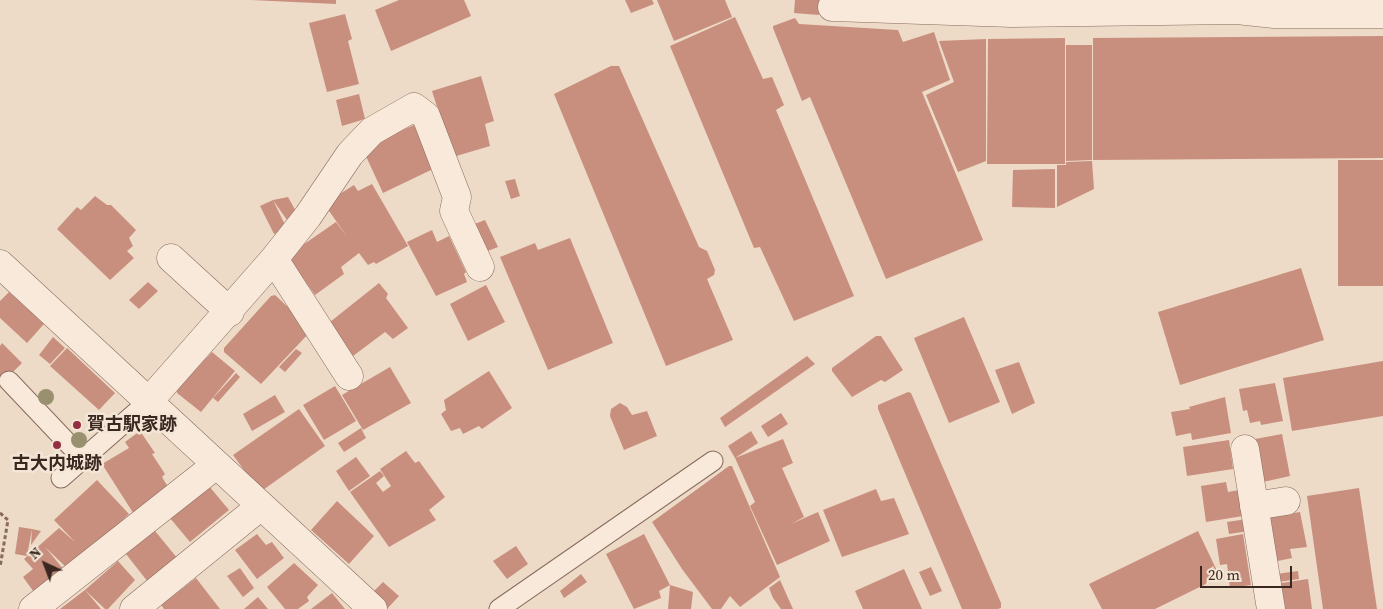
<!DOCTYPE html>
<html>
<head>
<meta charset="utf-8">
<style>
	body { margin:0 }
	#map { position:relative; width:1383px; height:609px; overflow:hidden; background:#eddac7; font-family:"Source Serif 4",serif }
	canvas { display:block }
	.north { position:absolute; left:20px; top:539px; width:50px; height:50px; -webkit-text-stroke:4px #f4e6d6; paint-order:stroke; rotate:317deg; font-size:14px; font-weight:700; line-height:20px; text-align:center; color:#392720 }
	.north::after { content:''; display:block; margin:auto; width:18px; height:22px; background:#392720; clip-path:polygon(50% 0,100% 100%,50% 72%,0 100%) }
	.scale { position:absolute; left:1200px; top:566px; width:92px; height:22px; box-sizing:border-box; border:2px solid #392720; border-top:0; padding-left:6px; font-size:15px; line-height:18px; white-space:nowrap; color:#392720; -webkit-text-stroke:4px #f4e6d6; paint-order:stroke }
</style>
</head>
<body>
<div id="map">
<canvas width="1383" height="609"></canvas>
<div class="north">N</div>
<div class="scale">20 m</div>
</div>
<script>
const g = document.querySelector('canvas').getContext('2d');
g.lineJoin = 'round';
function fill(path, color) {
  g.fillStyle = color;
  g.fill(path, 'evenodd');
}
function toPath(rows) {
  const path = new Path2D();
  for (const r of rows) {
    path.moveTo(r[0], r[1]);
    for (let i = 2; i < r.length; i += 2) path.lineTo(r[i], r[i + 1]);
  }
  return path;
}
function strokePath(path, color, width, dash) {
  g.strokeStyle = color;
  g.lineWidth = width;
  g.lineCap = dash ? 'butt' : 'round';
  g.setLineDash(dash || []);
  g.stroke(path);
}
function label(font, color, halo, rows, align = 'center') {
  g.font = font + ' "Source Serif 4","Noto Sans JP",serif';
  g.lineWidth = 5;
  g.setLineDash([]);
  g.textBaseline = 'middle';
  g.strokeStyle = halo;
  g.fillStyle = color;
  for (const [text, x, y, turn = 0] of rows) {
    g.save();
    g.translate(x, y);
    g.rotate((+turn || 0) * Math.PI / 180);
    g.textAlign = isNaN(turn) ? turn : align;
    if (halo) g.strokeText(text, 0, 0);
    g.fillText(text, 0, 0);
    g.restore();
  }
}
fill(toPath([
	[251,0,336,0,336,4],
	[399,0,464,0,471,16,391,51,375,10],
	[625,0,652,0,654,4,631,13],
	[657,0,725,0,732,17,674,41],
	[795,0,820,0,819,15,794,13],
	[345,14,352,39,348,41,359,84,327,92,309,23],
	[735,17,763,79,772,77,784,105,776,110,854,296,794,321,760,247,754,248,670,46],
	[795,18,799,24,898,30,903,42,934,32,950,80,922,92,983,240,886,279,810,97,802,101,773,28,773,26],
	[1383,36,1383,158,1093,160,1093,38],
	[1065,38,1065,164,987,164,988,39],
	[986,39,986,161,958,172,926,95,954,82,939,41],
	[1066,45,1092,45,1092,160,1066,161],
	[611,66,619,66,699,247,707,251,715,270,714,275,707,279,733,340,666,366,554,94],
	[481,76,494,121,485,124,490,146,453,157,432,91],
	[359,94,365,119,342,126,336,100],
	[414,125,433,169,383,193,364,152,371,143],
	[1338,160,1383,160,1383,286,1338,286],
	[1092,161,1094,189,1057,207,1057,165,1066,165,1066,162],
	[1055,169,1055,208,1012,207,1013,170],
	[515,179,520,196,511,199,505,181],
	[372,184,408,246,376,264,374,262,368,265,359,253,341,267,344,274,315,295,287,256,336,222,348,238,327,208,335,197,354,185,358,191],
	[95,196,107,205,111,205,136,230,129,238,133,246,127,251,134,258,110,280,57,229,77,207,81,210],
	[288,197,298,215,287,220,273,200,287,229,274,234,260,206,273,200],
	[485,220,498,247,485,252,472,225],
	[432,230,437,242,449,236,466,272,464,274,467,282,436,296,407,242],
	[570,238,613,343,548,370,500,257,535,243,538,250],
	[1301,268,1324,340,1180,385,1158,312],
	[148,282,158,291,139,309,129,300],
	[379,283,388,294,386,298,408,328,393,339,385,332,353,356,330,322],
	[486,285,505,322,468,341,450,304],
	[9,292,44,324,27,343,0,318,0,301],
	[275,295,311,329,311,331,261,384,224,352,224,348,271,296],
	[964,317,1000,402,949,423,914,338],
	[876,336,881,336,903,370,885,382,881,380,852,397,832,371,832,368],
	[53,337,65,348,50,364,39,355],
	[2,343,22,363,0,385,0,346],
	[67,348,115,393,99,410,50,366],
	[296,349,302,353,285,372,279,367],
	[212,352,235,371,201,412,177,393,177,389],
	[807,356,815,364,725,427,720,418],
	[1383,361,1383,416,1292,431,1283,378],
	[1019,362,1035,403,1012,414,995,370],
	[390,367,411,403,363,430,342,395],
	[489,371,512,408,482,429,479,426,463,434,460,428,451,431,441,414,446,410,444,400],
	[236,373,240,377,218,402,213,398],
	[1275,383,1283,421,1261,425,1260,421,1250,423,1247,410,1243,411,1239,389],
	[335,386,356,421,324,440,303,405],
	[908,392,911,393,1001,603,1001,608,998,609,962,609,878,409,878,405],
	[275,395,285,412,252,431,243,414],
	[1225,397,1231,433,1192,440,1191,433,1176,436,1171,412,1190,409,1189,407],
	[620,403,627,407,632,415,647,411,657,436,624,450,610,416,611,409],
	[299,409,325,446,260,492,233,455],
	[781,413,788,424,768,437,761,426],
	[361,428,366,438,344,452,338,443],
	[140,431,155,453,152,454,165,474,162,477,173,495,137,519,102,464,129,448,125,442],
	[751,431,758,443,735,458,728,446],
	[1282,434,1290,476,1263,482,1255,439],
	[783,439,793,463,782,468,804,517,791,524,818,512,830,541,777,565,750,506,755,502,735,458],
	[1229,440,1233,469,1187,476,1183,447],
	[406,451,415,463,419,461,445,497,429,510,436,520,389,547,350,492,380,471,384,476,376,483,383,492,391,486,380,469],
	[356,457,370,476,349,491,336,471],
	[729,466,732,466,780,577,740,607,730,596,721,609,712,609,682,569,652,522],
	[97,480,129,514,69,570,45,547,65,571,36,595,23,577,33,569,24,559,59,528,75,542,54,520],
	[1226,482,1228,492,1239,490,1243,516,1206,522,1201,486],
	[209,486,229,510,190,542,170,518],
	[1359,488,1377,609,1323,609,1307,496],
	[876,489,881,501,894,498,909,534,842,557,823,510],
	[337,501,374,536,349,564,311,530],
	[1300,512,1307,547,1290,549,1292,558,1273,562,1266,518],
	[1247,519,1249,531,1229,534,1227,522],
	[19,527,32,529,41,531,31,545,32,529,27,556,15,554],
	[155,531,178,559,148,582,126,554],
	[1198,531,1220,577,1155,609,1102,609,1089,584],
	[257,534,266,545,272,542,284,558,257,579,235,550],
	[644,534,670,585,693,592,691,609,668,609,670,585,659,591,661,598,634,609,606,554],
	[1243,534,1251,585,1230,588,1227,564,1220,565,1216,539],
	[516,546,528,564,507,579,493,561],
	[118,561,135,580,108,609,105,609,85,590],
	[294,563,318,585,307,597,309,601,298,609,285,609,267,587],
	[931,567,942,591,930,596,919,572],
	[240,568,254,588,243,597,227,576],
	[904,569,922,609,863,609,855,591],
	[1298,571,1299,579,1278,582,1276,574],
	[581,574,587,582,564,598,560,591],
	[196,578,220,609,164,609,161,605],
	[1308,579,1312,609,1284,609,1275,584],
	[780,580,793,609,781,609,773,598,769,588],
	[383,582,399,596,387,609,371,594],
	[85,590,101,609,60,609],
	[332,593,345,609,311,609],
	[258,597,268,609,244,609]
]), '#c98f7e');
const service = toPath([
	[9,381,82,458],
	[61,478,149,401],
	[499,609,713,461]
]);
const minor = toPath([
	[832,7,1012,13,1237,10,1274,14,1383,14],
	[171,258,230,312],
	[274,259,308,216,350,154,372,131,414,107,426,116,457,197,454,211,480,267],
	[0,264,373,609],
	[149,401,274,259,349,376],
	[1245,449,1271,609],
	[1254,506,1286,501],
	[33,609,216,465],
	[134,609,261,506]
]);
strokePath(service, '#886b5d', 21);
strokePath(minor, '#886b5d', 29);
strokePath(toPath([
	[0,513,8,520,0,567]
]), '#886b5d', 3, [4, 2.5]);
strokePath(service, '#f8e9da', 19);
strokePath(minor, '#f8e9da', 28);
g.fillStyle = '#98906f';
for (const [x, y] of [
	[46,397],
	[79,440]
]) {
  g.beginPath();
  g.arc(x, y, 8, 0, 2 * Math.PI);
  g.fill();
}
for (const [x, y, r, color] of [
	[77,425,5,"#942f44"],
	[57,445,5,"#942f44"]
]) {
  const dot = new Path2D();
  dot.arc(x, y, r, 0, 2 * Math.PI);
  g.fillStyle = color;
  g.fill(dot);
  strokePath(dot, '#f4e6d6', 2);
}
label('bold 18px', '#392720', '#f4e6d6', [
	["賀古駅家跡",87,425],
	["古大内城跡",57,464,"center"]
], 'left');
</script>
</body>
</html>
